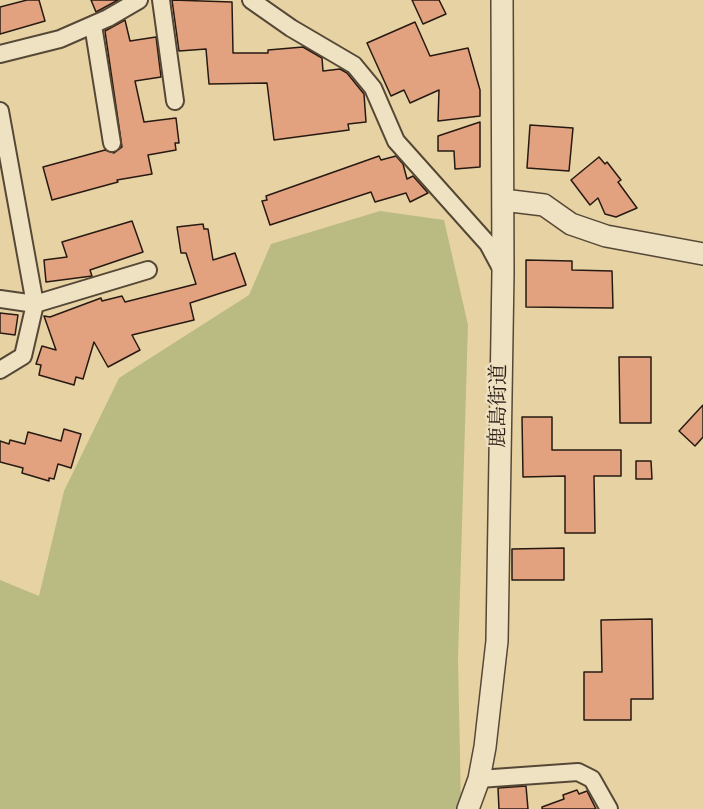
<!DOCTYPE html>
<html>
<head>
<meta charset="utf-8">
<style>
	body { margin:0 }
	canvas { display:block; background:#e7d2a3 }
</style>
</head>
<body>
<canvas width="703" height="809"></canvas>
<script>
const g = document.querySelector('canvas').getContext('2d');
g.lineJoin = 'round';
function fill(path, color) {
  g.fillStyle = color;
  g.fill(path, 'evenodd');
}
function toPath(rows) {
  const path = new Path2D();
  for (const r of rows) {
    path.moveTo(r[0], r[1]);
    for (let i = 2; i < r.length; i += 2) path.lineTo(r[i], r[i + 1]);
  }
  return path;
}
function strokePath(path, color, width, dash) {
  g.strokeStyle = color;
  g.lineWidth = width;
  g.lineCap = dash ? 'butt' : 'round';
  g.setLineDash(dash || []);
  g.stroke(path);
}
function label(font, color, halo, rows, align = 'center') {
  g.font = font + ' "IM FELL Double Pica","Noto Serif JP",serif';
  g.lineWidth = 4.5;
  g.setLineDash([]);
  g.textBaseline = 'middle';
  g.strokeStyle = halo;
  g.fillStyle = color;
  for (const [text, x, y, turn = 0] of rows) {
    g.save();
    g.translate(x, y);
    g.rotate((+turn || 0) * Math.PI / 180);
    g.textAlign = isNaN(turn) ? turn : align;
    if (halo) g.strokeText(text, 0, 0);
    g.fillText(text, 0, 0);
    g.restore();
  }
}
fill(toPath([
	[380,211,444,220,468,325,458,658,461,806,459,809,0,809,0,580,39,596,64,491,119,378,249,295,271,244]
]), '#b9bb83');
const building = toPath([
	[27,0,39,0,45,21,0,34,0,7,27,0],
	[91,0,118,0,96,12,91,0],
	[172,0,232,2,233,53,268,53,268,50,303,47,322,58,323,71,340,69,347,73,364,94,366,122,348,124,349,130,274,140,267,83,209,84,206,49,179,51,172,0],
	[412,0,439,0,446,14,423,24,412,0],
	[125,20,130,41,156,37,161,77,135,81,144,122,176,118,179,143,175,143,176,150,148,155,152,174,117,180,118,182,52,200,43,167,105,150,114,153,122,147,105,31,125,20],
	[415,22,430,56,468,48,480,90,480,116,438,121,439,90,410,103,404,90,391,96,367,43,415,22],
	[480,122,480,167,455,169,454,151,438,151,438,136,480,122],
	[530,125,573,128,569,171,527,168,530,125],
	[379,156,381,160,396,156,403,164,407,179,413,176,428,193,410,202,406,193,375,202,371,192,270,225,262,201,267,200,266,196,379,156],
	[599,157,605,164,607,162,621,180,618,182,637,208,616,217,605,214,598,198,590,205,571,180,599,157],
	[132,221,143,252,90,270,92,276,46,282,44,260,67,257,62,242,132,221],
	[203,224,204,229,208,229,213,260,235,253,246,285,190,303,194,320,132,335,140,350,108,367,94,342,83,379,76,377,74,385,39,375,41,365,36,364,42,346,56,350,44,316,50,317,101,298,102,301,122,296,125,302,196,284,186,253,181,253,177,227,203,224],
	[526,260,572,261,572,270,612,271,613,308,526,307,526,260],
	[0,313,18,315,15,335,0,333,0,313],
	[619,357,651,357,651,423,620,423,619,357],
	[703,405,703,437,695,446,679,431,703,405],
	[522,417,552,417,552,450,621,450,621,476,594,476,595,533,565,533,565,476,523,477,522,417],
	[64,429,81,434,71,468,58,464,54,479,49,478,49,481,22,473,23,468,0,462,0,441,9,444,10,440,25,444,28,432,61,441,64,429],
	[636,461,651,461,652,479,636,479,636,461],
	[564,548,564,580,512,580,512,549,564,548],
	[652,619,653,699,631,699,631,720,584,720,584,672,602,672,601,620,652,619],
	[526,786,528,809,499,809,498,788,526,786],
	[577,790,579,794,587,791,596,809,542,809,542,807,564,799,563,795,577,790]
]);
fill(building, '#e3a27f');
strokePath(building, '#261a12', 1.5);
const minor = toPath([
	[161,0,175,101],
	[251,0,291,28,354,65,373,88,396,141,488,244,503,272],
	[93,25,112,143],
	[0,54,60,39,108,18,139,0],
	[0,111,35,304,23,356,0,370],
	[0,299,35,304,148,270],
	[479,779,578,772,592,779,609,809]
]);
const tertiary = toPath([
	[503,200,544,205,571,224,606,236,703,254],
	[468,809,479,779,485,747,497,641,503,272,502,0]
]);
strokePath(minor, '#564836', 20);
strokePath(tertiary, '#564836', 24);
strokePath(minor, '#efe2c3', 16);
strokePath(tertiary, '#efe2c3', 21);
label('21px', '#261a12', '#efe2c3', [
	["鹿島街道",500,406,-89]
]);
</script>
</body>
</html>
